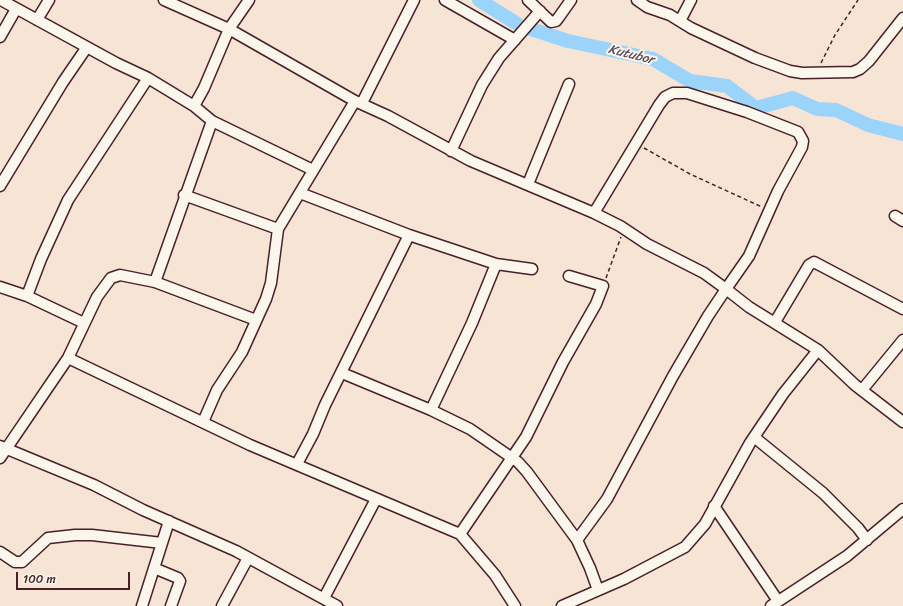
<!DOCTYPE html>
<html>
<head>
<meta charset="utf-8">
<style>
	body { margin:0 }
	#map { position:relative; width:903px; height:606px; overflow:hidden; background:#f6e4d4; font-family:Sriracha,sans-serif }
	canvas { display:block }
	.scale { position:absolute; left:16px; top:572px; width:114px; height:18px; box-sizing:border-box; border:2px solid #4a1f2b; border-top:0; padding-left:5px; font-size:12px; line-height:14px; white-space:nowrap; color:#4a1f2b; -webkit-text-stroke:3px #fbf7ec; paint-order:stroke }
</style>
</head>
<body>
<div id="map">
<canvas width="903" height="606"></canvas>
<div class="scale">100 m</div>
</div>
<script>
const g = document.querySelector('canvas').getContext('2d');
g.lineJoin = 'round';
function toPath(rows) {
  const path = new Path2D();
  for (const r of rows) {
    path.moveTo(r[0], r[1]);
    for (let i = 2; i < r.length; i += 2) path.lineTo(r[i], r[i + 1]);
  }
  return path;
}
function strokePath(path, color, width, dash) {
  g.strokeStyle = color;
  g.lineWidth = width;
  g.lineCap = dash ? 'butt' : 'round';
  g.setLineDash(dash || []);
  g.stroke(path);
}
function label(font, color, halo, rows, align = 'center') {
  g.font = font + ' Sriracha,sans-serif';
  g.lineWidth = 4;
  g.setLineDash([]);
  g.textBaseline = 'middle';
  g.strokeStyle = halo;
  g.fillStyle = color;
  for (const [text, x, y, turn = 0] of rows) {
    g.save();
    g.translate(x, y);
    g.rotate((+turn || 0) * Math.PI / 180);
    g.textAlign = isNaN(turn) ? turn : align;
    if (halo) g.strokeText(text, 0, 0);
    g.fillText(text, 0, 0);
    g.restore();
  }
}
strokePath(toPath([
	[479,0,516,23],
	[531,29,568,41,653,59,690,81,727,86,756,108,793,98,817,109,836,110,868,125,903,134]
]), '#9bd4fb', 14);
const minor = toPath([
	[1,0,116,63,148,78,194,106,212,121,313,170],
	[164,0,229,29,355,101,388,116,471,161,594,213,620,226,647,244,704,273,726,289,749,256,778,191,802,147,803,141,798,132,747,112,687,93,673,93,665,97,659,105,594,213],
	[445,0,515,40],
	[528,0,551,22,556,21,559,17,571,0],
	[637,0,647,7,670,15,691,28,755,58,790,71,802,73,853,72,860,69,869,61,903,18],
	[37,20,49,0],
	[680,21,691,0],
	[0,37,16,9],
	[362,103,414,0],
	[194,106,204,88,229,29,249,0],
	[451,151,482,85,499,58,540,11],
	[528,184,569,84],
	[0,186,63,82,87,47],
	[300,193,409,235,496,264,532,269],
	[184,195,278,229],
	[895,216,903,221],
	[155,282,212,121],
	[0,287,27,296,84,323],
	[27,296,41,259,68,200,148,78],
	[775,322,809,265,814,262,903,309],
	[68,358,250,445,460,534,495,575,515,606],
	[342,373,431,410,472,323,496,264],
	[862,390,903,340],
	[431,410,470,429,518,462,527,472,577,540,590,568,598,590],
	[203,422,217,390,242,352,266,299,271,283,278,229,355,101],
	[754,437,823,493,858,528,867,540],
	[0,446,94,485,143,510,236,551,337,606],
	[0,458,68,358,97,297,111,278,120,275,155,282,256,320],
	[297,464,313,434,325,405,409,235],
	[714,506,778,601],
	[460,534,526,437,563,362,596,304,603,286,569,276],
	[577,540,607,499,673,376,708,316,726,289,749,307,818,350,855,385,903,422],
	[0,552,15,562,22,562,48,538,75,535,92,535,162,543],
	[154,568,178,578,180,581,171,606],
	[324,598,376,499],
	[142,606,169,521],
	[222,606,248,558],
	[562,606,624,579,685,547,705,524,750,443,783,394,818,350],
	[771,606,847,556,903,509]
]);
strokePath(minor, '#4a1f2b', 13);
strokePath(toPath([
	[821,63,835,35,858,0],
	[644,148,690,174,762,207],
	[606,278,621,237]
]), '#4a1f2b', 1.5, [4, 3]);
strokePath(minor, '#fbf7ec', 10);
label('italic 13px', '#5e4c5f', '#fbf7ec', [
	["Kutubor",631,55,14]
]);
</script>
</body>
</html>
